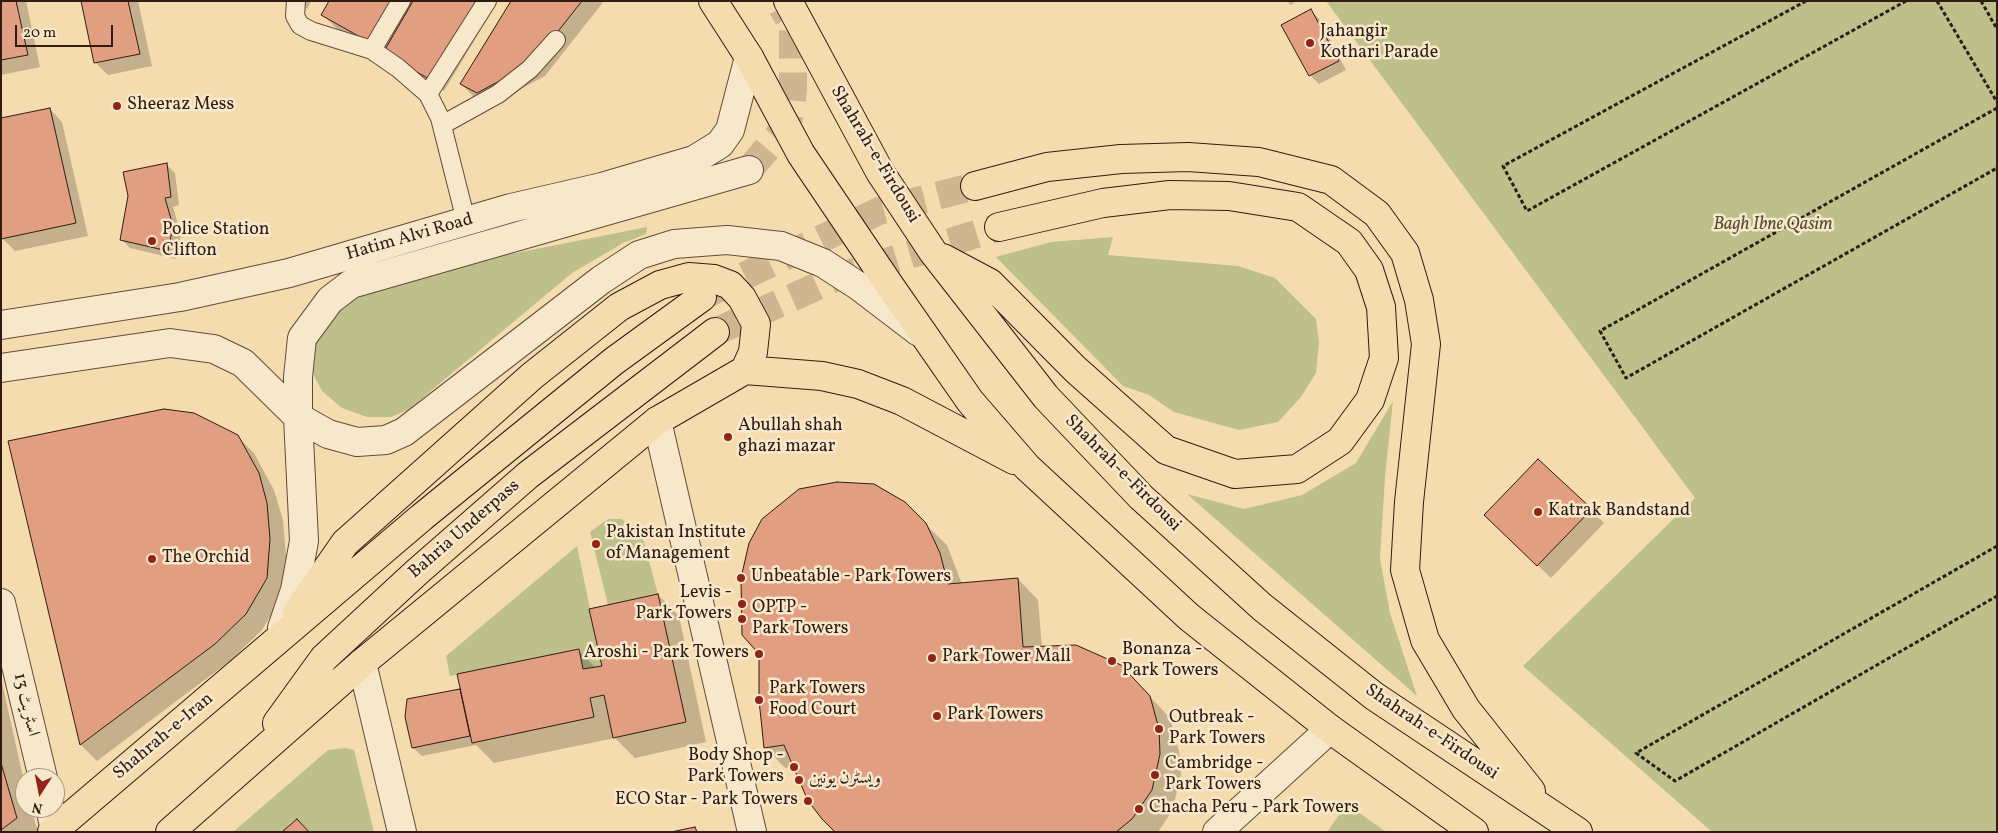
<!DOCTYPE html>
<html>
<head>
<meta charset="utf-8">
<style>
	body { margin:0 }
	#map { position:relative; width:1998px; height:833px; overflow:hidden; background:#f5dcaf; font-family:Vollkorn,serif }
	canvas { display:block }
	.frame { position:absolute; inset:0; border:2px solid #301c13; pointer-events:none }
	.north { position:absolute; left:15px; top:768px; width:50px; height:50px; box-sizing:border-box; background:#f8e8cb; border:1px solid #a89681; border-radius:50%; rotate:191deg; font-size:14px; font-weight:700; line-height:20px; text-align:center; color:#301c13 }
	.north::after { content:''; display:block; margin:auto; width:18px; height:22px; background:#8f2418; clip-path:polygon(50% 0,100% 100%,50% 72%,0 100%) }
	.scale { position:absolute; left:15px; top:25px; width:98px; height:22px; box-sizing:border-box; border:2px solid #301c13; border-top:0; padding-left:6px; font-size:15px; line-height:18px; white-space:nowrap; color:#301c13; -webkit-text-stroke:4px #f8e8cb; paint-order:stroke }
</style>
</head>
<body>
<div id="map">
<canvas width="1998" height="833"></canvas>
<div class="frame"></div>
<div class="north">N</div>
<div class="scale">20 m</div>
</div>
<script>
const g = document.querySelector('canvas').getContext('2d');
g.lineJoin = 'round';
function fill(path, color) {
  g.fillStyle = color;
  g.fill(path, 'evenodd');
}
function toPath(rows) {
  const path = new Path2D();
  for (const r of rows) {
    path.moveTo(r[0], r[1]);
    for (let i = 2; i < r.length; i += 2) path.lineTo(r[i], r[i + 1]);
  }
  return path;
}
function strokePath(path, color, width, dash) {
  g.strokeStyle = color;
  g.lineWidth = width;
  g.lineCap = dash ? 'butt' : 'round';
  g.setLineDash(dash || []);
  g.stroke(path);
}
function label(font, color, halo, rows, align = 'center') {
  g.font = font + ' Vollkorn,Amiri,serif';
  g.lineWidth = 5;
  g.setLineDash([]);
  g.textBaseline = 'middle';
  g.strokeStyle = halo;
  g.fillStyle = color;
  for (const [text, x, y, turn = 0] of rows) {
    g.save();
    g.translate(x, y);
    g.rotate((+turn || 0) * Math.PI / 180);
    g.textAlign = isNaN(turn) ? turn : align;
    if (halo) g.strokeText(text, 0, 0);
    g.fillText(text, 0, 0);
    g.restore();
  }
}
fill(toPath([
	[1326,1,1997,1,1997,832,1712,832,1523,666,1695,498],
	[647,227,646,234,623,243,572,273,408,410,391,417,367,417,342,408,322,391,311,370,318,328,346,296,496,257],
	[1113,237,1108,255,1238,266,1275,278,1316,319,1319,342,1316,373,1301,397,1278,422,1239,430,1174,412,1149,395,1123,386,996,257,1051,242],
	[1393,401,1385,477,1380,559,1390,613,1417,696,1187,494,1244,509,1302,495,1356,463],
	[608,519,621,519,634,526,642,536,658,594,608,605,590,532],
	[577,546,602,666,583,669,578,649,450,676,446,656],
	[346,748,354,750,374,832,233,832,328,750],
	[1347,804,1386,832,1327,832]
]), '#bdc08a');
fill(toPath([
	[1,1,26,1,40,67,1,75],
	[82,1,138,1,152,66,108,75,95,62],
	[292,1,311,1,307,9],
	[331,1,498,1,444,91,336,28,323,15],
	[513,1,604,1,545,76,491,105,474,97,461,84],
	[1287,1,1296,1,1291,5],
	[1311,11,1319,19,1346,70,1319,84,1310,75],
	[50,109,62,122,88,236,15,251,2,238],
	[166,164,175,173,179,205,173,207,181,235,176,259,130,248,121,239],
	[237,436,254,453,274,490,283,520,286,556,283,595,262,630,231,660,97,761,81,745,10,442],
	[1538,460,1604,523,1551,578,1498,527],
	[925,524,947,545,962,584,1018,579,1038,600,1042,648,1141,687,1170,718,1179,751,1181,775,1172,811,1158,832,837,832,795,766,785,768,765,747],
	[658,595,679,616,706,742,635,758,615,738,494,763,476,745,422,756,413,748,460,690,462,693,578,650,596,668,603,667],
	[1,678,25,786,25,808,31,808,38,832,1,832]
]), '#0003');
const building = toPath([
	[1,1,16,1,28,55,1,60,1,1],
	[81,1,128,1,140,54,94,63,81,1],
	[329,1,394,1,369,42,321,15,329,1],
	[413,1,478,1,431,80,383,53,413,1],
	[511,1,582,1,533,63,477,93,460,84,511,1],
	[1311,9,1339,61,1309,76,1281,25,1311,9],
	[50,108,76,223,1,239,1,118,50,108],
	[167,163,171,197,165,198,173,226,168,251,120,240,128,196,123,172,167,163],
	[164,409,194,413,238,435,259,473,267,503,270,539,267,578,246,614,215,644,80,745,8,441,164,409],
	[1538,459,1592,509,1537,566,1484,515,1538,459],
	[837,482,874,484,905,502,926,523,940,553,948,584,1018,578,1023,647,1076,645,1121,665,1150,696,1159,729,1160,754,1152,790,1132,819,1116,832,835,832,822,819,808,801,784,745,764,748,759,700,759,654,742,635,741,578,749,543,762,519,799,489,837,482],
	[658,594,686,722,613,738,604,695,590,698,594,717,472,743,457,674,579,649,583,669,602,666,589,609,658,594],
	[460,689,470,736,412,748,405,717,407,699,460,689],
	[1,763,17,818,1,830,1,763],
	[297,819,309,832,282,832,297,819],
	[695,827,697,832,671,832,695,827]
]);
fill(building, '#e19e81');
strokePath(building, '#301c13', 1);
strokePath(toPath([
	[749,170,787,125,791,109,793,89,793,26,782,7]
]), '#ceb690', 28, [28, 14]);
strokePath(toPath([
	[707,294,879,211,975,186],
	[715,332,838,277,999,227]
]), '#ceb690', 28, [28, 14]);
const service = toPath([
	[296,1,295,16,300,25,311,31,372,50,398,68,428,94,440,118,466,221],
	[372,50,401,1],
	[428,94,487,1],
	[442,125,498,94,530,69,556,40]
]);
const minor = toPath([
	[657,421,752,832],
	[1,603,43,778],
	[362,663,402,832],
	[50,808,55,830],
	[1217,832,1330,729]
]);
const tertiary = toPath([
	[1,325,180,297,289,273,511,208,602,187,694,160,720,144,730,130,749,57],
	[1,368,170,343,214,349,243,363,298,417,328,434,357,442,386,440,404,432,601,280,639,255,674,244,727,240,781,246,823,263,860,287,919,332],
	[282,628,295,590,304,541,298,417,298,377,302,338,330,300,351,284,749,170]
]);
const primary = toPath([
	[713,1,749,57,801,154,888,283,970,401,1027,467,1189,617,1330,729,1474,832],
	[788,1,880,172,933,252,1046,397,1141,497,1262,607,1374,696,1578,832],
	[975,186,1047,167,1121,159,1188,157,1259,162,1331,180,1377,214,1405,253,1419,300,1426,344,1409,502,1405,570,1425,640,1466,709,1531,791],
	[943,258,990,283,1075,369,1166,450,1235,474,1297,469,1340,441,1370,400,1384,358,1381,307,1369,270,1349,242,1298,207,1229,196,1170,195,1103,203,999,227],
	[297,612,345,543,532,376,619,307,660,285,689,277,714,279,730,285,742,298,756,324,753,352,745,370],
	[277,723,324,658,417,572,528,475,715,332],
	[52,832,422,517,614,361,702,297],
	[170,832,362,663,657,421,745,370,822,376,858,384,902,401,1014,460]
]);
strokePath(service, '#614c3a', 20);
strokePath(minor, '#614c3a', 30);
strokePath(tertiary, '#614c3a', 30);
strokePath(primary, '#301c13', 30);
strokePath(toPath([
	[1806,1,1503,166,1527,211,1906,1],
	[1937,1,1997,102],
	[1981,1,1997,29],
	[1997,108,1600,331,1626,378,1997,168],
	[1997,546,1636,753,1675,781,1997,596]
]), '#301c13', 3, [4, 2.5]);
strokePath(service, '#f8e8cb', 18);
strokePath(minor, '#f8e8cb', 28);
strokePath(tertiary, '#f8e8cb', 28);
strokePath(primary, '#f5dcaf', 28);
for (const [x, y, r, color] of [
	[1310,43,5,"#8f2418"],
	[117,106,5,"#8f2418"],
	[152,241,5,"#8f2418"],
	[728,437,5,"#8f2418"],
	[1538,512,5,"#8f2418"],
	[596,544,5,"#8f2418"],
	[152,559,5,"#8f2418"],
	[741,578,5,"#8f2418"],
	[742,604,5,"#8f2418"],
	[742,619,5,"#8f2418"],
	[759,654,5,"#8f2418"],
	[932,658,5,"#8f2418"],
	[1112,661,5,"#8f2418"],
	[759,700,5,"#8f2418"],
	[937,716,5,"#8f2418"],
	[1159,729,5,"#8f2418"],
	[794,767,5,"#8f2418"],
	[1155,775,5,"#8f2418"],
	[799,780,5,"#8f2418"],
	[808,801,5,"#8f2418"],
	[1139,809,5,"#8f2418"]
]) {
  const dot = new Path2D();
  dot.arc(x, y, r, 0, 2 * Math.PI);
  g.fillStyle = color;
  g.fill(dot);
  strokePath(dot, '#f8e8cb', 2);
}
label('18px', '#301c13', '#f8e8cb', [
	["Jahangir",1320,33],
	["Kothari Parade",1320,54],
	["Sheeraz Mess",127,106],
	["Police Station",162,231],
	["Clifton",162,252],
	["Abullah shah",738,427],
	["ghazi mazar",738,448],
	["Katrak Bandstand",1548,512],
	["Pakistan Institute",606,534],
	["of Management",606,555],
	["The Orchid",162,559],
	["Unbeatable - Park Towers",751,578],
	["Levis -",732,594,"right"],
	["Park Towers",732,615,"right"],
	["OPTP -",752,609],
	["Park Towers",752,630],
	["Bonanza -",1122,651],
	["Park Towers",1122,672],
	["Aroshi - Park Towers",749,654,"right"],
	["Park Tower Mall",942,658],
	["Park Towers",769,690],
	["Food Court",769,711],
	["Park Towers",947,716],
	["Outbreak -",1169,719],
	["Park Towers",1169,740],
	["Body Shop -",784,757,"right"],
	["Park Towers",784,778,"right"],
	["Cambridge -",1165,765],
	["Park Towers",1165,786],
	["ویسٹرن یونین",809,780],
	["ECO Star - Park Towers",798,801,"right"],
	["Chacha Peru - Park Towers",1149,809]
], 'left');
label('18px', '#301c13', '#f8e8cb', [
	["Shahrah-e-Firdousi",874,155,59],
	["Hatim Alvi Road",410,238,-16],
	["Shahrah-e-Firdousi",1122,474,45],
	["Bahria Underpass",465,530,-41],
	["اسٹریٹ 13",25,705,77],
	["Shahrah-e-Firdousi",1431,733,34],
	["Shahrah-e-Iran",164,737,-40]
]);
label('italic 18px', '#5a4d37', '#f8e8cb', [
	["Bagh Ibne Qasim",1773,226]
]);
</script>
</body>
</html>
